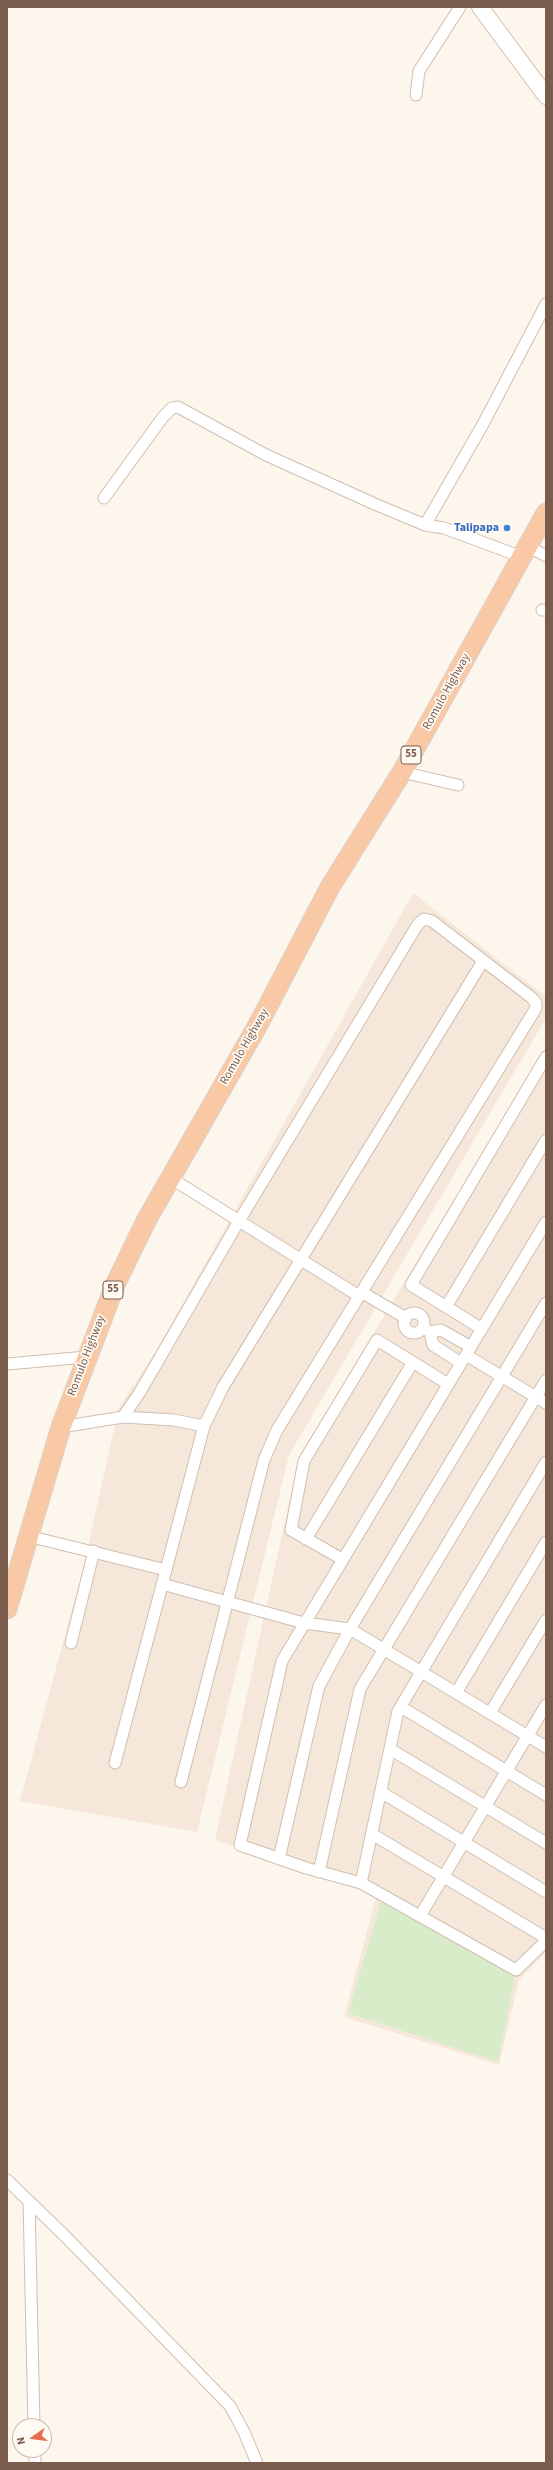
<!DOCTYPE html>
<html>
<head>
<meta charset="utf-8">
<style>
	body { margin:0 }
	#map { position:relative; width:553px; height:2470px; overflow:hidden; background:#fdf6ec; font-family:"Source Sans 3",sans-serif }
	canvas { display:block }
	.frame { position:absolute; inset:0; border:8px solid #7a5c4d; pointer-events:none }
	.north { position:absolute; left:12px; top:2418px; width:40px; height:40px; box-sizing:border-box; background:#fffaf3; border:1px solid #cabbb1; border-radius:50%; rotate:256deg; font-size:11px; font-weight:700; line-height:16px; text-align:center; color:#7a5c4d }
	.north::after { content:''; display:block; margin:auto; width:14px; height:18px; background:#e76f51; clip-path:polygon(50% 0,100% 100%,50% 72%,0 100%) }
</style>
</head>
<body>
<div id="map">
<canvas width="553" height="2470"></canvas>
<div class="frame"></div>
<div class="north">N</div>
</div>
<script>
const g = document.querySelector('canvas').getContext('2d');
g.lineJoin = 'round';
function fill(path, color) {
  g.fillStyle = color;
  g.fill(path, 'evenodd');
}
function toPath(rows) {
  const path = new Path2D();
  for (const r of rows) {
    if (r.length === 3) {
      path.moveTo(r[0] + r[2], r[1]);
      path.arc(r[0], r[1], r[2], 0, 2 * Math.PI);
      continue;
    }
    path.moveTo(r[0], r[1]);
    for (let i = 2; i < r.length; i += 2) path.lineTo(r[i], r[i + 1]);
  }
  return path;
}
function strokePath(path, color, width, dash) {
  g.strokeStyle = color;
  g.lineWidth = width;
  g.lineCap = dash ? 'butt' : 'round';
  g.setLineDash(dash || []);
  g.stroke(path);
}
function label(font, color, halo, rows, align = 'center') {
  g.font = font + ' "Source Sans 3",sans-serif';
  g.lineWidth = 3.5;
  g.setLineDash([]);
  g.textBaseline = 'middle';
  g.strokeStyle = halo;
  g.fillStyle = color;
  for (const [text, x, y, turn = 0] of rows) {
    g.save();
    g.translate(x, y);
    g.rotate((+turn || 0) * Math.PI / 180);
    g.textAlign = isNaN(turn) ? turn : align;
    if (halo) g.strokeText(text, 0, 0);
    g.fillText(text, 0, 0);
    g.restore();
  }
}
fill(toPath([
	[413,893,546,997,546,1018,289,1455,197,1832,20,1801,84,1565,119,1407,156,1351],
	[546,1047,546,1952,519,1980,499,2065,344,2017,376,1898,361,1890,215,1840,299,1457]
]), '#f5e8da');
fill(toPath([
	[381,1902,516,1970,498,2062,348,2013]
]), '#d8ecc9');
const minor = toPath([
	[416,95,419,71,460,7],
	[104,498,163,417,172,408,178,407,266,455,377,505,425,525,444,528,522,557],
	[425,525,482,426,546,304],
	[528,546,546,556],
	[542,610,546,610],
	[402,772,458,785],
	[169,1177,359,1296],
	[546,1222,282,1661,240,1845,306,1868,361,1883,516,1970,546,1941],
	[361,1292,406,1318],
	[446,1307,546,1140],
	[414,1323,10],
	[423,1328,430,1332,441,1330,471,1347],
	[482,1329,411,1285,546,1057],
	[430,1332,433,1345,461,1363],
	[466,1355,546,1403],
	[7,1364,86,1357],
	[61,1427,123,1417],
	[28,1536,166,1570],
	[306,1539,413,1362],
	[342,1559,291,1530,304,1461,377,1340,448,1384],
	[162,1584,304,1623,350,1629,546,1747],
	[71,1643,94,1551],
	[456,1693,546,1542],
	[401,1707,546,1795],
	[490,1713,546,1620],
	[390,1749,546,1843],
	[115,1763,204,1426,223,1387,483,961],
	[181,1782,264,1460,277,1430,536,1008,536,1003,532,998,432,921,424,919,418,924,239,1221,140,1392,123,1417,174,1420,204,1426],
	[381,1792,546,1892],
	[372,1834,546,1938],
	[279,1859,319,1686,350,1629,546,1303],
	[319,1872,360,1689,546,1380],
	[361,1883,398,1711,546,1462],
	[420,1916,546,1705],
	[7,2180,65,2236,230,2406,244,2432,257,2463],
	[29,2201,34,2426],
	[35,2450,35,2463]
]);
const secondary = toPath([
	[480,7,546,96]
]);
const trunk = toPath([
	[7,1609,61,1427,115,1285,146,1221,259,1023,330,887,402,772,546,513]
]);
strokePath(minor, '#d1beb0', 13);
strokePath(secondary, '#d6c0b0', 18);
strokePath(trunk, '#dad1cd', 21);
strokePath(minor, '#fff', 11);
strokePath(secondary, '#fff', 16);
strokePath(trunk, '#f9c8a4', 19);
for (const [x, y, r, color] of [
	[507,528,4,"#3f7fe0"]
]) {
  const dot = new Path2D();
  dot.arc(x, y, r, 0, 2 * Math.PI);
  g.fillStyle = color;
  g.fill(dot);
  strokePath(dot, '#fffaf3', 1.5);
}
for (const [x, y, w] of [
	[411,755,20],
	[113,1290,20]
]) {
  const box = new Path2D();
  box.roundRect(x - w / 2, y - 9, w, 18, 3);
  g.fillStyle = '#fffaf3';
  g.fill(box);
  strokePath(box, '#7a5c4d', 1);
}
label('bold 11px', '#7a5c4d', null, [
	["55",411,755],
	["55",113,1290]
]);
label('bold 12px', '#366cbe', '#fffaf3', [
	["Talipapa",499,528]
], 'right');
label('12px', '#7a5c4d', '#fffaf3', [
	["Romulo Highway",447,692,-61],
	["Romulo Highway",245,1047,-60],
	["Romulo Highway",87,1356,-69]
]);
</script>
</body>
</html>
